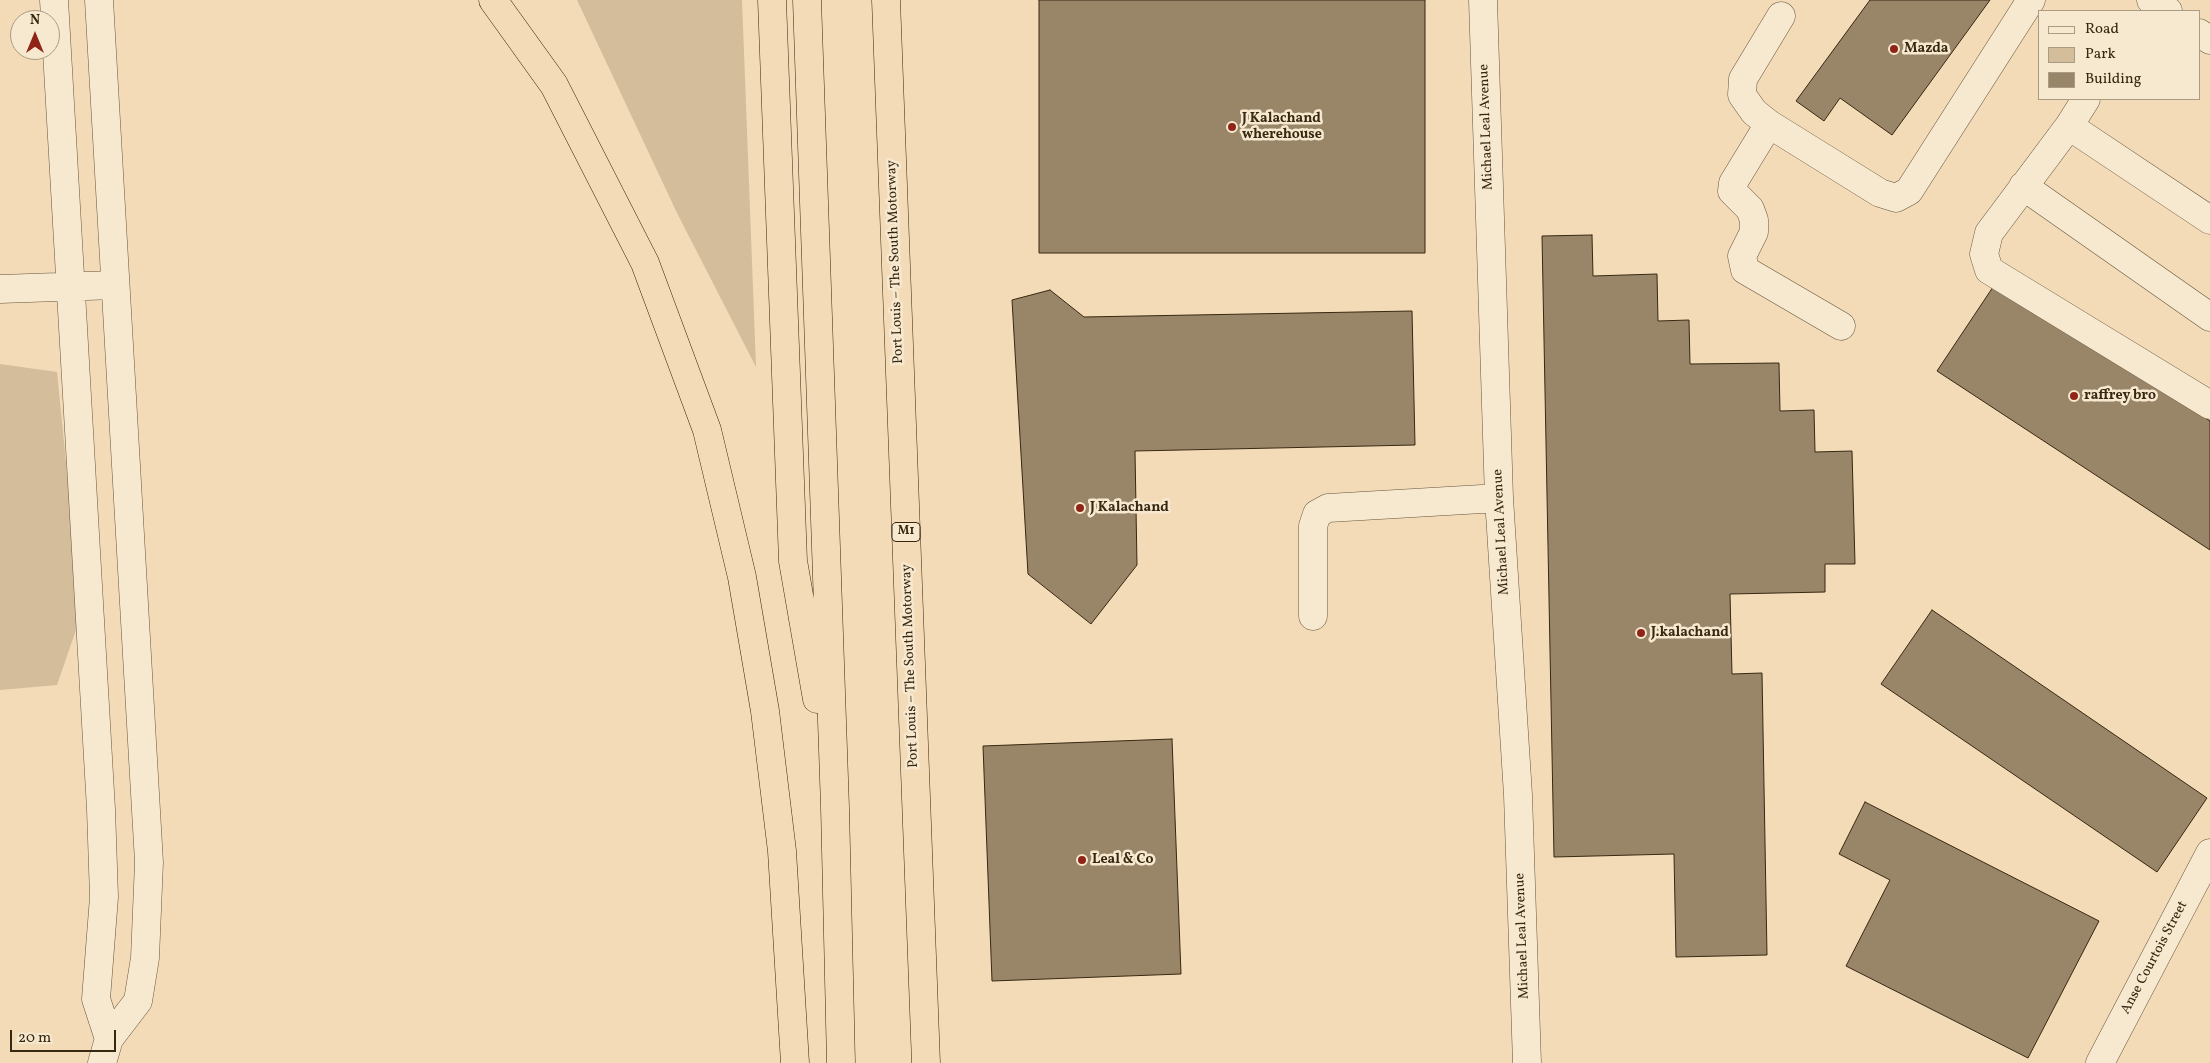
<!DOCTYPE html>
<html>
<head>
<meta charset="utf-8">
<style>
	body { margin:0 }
	#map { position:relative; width:2210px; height:1063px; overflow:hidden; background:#f3dbb7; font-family:Vollkorn,serif }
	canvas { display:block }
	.legend { position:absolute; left:2038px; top:10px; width:162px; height:90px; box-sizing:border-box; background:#f7e8d0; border:1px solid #aa9b84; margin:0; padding:6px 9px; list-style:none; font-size:15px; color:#372812 }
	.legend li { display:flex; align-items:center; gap:10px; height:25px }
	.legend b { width:25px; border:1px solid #aa9b84 }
	.north { position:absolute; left:10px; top:10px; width:50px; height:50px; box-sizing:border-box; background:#f7e8d0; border:1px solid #aa9b84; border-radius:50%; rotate:0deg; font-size:14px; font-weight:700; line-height:20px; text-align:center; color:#372812 }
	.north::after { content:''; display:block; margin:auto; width:18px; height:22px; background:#8f2418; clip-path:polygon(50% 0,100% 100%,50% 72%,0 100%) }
	.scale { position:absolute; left:10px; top:1030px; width:106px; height:22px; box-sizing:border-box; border:2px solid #372812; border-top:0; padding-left:6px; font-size:15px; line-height:18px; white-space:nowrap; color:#372812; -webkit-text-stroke:4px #f7e8d0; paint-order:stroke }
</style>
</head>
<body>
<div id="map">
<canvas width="2210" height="1063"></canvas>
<ul class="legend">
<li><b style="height:6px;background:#f7e8d0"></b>Road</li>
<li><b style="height:14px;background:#d3bd9b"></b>Park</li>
<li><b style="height:14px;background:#998568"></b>Building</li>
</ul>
<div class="north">N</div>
<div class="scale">20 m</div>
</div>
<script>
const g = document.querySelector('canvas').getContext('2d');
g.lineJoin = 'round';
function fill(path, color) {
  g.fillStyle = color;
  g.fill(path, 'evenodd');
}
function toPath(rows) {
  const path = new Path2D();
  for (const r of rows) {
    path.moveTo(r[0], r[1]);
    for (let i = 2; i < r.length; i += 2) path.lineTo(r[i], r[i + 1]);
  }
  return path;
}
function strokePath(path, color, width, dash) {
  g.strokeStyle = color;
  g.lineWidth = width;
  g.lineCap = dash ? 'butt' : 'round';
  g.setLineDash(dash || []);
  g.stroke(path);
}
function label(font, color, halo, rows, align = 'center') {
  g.font = font + ' Vollkorn,serif';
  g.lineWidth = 5;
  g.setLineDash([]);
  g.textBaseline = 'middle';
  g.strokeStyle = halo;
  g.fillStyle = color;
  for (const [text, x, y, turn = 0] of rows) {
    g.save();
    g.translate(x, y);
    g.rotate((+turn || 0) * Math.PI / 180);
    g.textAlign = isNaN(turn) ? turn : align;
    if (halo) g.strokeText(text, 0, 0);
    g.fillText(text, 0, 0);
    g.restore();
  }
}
fill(toPath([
	[577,0,742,0,756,367,677,213],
	[0,364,57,372,70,503,77,627,57,685,0,690]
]), '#d3bd9b');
const building = toPath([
	[1039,0,1425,0,1425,253,1039,253,1039,0],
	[1870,0,1990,0,1892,135,1840,98,1824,121,1796,101,1870,0],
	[1592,235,1593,276,1657,274,1658,321,1689,320,1690,364,1779,363,1780,411,1814,410,1815,452,1852,451,1855,564,1825,564,1825,592,1730,594,1732,674,1762,673,1767,955,1676,957,1674,854,1554,857,1542,236,1592,235],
	[1997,281,2210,421,2210,550,1937,371,1997,281],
	[1050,290,1084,317,1412,311,1415,445,1135,451,1137,565,1091,624,1028,574,1012,300,1050,290],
	[1932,610,2207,798,2157,872,1881,684,1932,610],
	[1172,739,1181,974,992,981,983,746,1172,739],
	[1865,802,2099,921,2028,1058,1846,966,1890,880,1839,854,1865,802]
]);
fill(building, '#998568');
strokePath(building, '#372812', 1);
const minor = toPath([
	[54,0,101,809,104,897,96,999,109,1039],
	[99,0,149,862,145,958,138,1001,109,1039,102,1063],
	[1483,0,1499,498,1518,795,1527,1063],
	[2151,0,2168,11],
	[1781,16,1743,79,1742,95,1754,112,1769,124,1880,193,1896,198,1909,191,2031,0],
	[2199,33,2210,40],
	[2086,99,2069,126,1989,233,1984,254,1989,270,2210,405],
	[1769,124,1733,183,1732,191,1750,209,1754,220,1754,232,1742,256,1745,270,1841,326],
	[2069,126,2210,220],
	[2023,186,2210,317],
	[0,289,115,285],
	[1313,616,1313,526,1317,514,1328,508,1499,498],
	[2100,1063,2210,853]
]);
const highway = toPath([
	[493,0,554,85,645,263,707,430,742,577,765,711,782,851,795,1063],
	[772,0,793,561,817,699],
	[807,0,835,807,841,1063],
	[886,0,926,1063]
]);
strokePath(minor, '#66553b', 29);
strokePath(highway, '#372812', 29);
strokePath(minor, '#f7e8d0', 28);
strokePath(highway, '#f3dbb7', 28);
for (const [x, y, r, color] of [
	[1894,49,5,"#8f2418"],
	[1232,127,5,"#8f2418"],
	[2074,396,5,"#8f2418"],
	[1080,508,5,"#8f2418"],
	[1641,633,5,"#8f2418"],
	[1082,860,5,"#8f2418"]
]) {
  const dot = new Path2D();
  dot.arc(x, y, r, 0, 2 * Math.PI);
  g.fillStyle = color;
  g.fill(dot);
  strokePath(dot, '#f7e8d0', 2);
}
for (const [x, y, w] of [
	[906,532,28]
]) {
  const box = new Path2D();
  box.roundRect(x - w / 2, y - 9.5, w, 19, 4);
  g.fillStyle = '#f7e8d0';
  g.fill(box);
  strokePath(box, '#372812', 1);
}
label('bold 12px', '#372812', null, [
	["M1",906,532]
]);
label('bold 14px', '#372812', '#f7e8d0', [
	["Mazda",1904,49],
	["J Kalachand",1242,119],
	["wherehouse",1242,135],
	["raffrey bro",2084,396],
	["J Kalachand",1090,508],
	["J.kalachand",1651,633],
	["Leal & Co",1092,860]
], 'left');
label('14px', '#372812', '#f7e8d0', [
	["Michael Leal Avenue",1487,127,-92],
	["Port Louis – The South Motorway",896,262,-92],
	["Michael Leal Avenue",1502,532,-93],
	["Port Louis – The South Motorway",911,666,-92],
	["Michael Leal Avenue",1523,936,-92],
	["Anse Courtois Street",2155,958,-62]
]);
</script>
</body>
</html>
